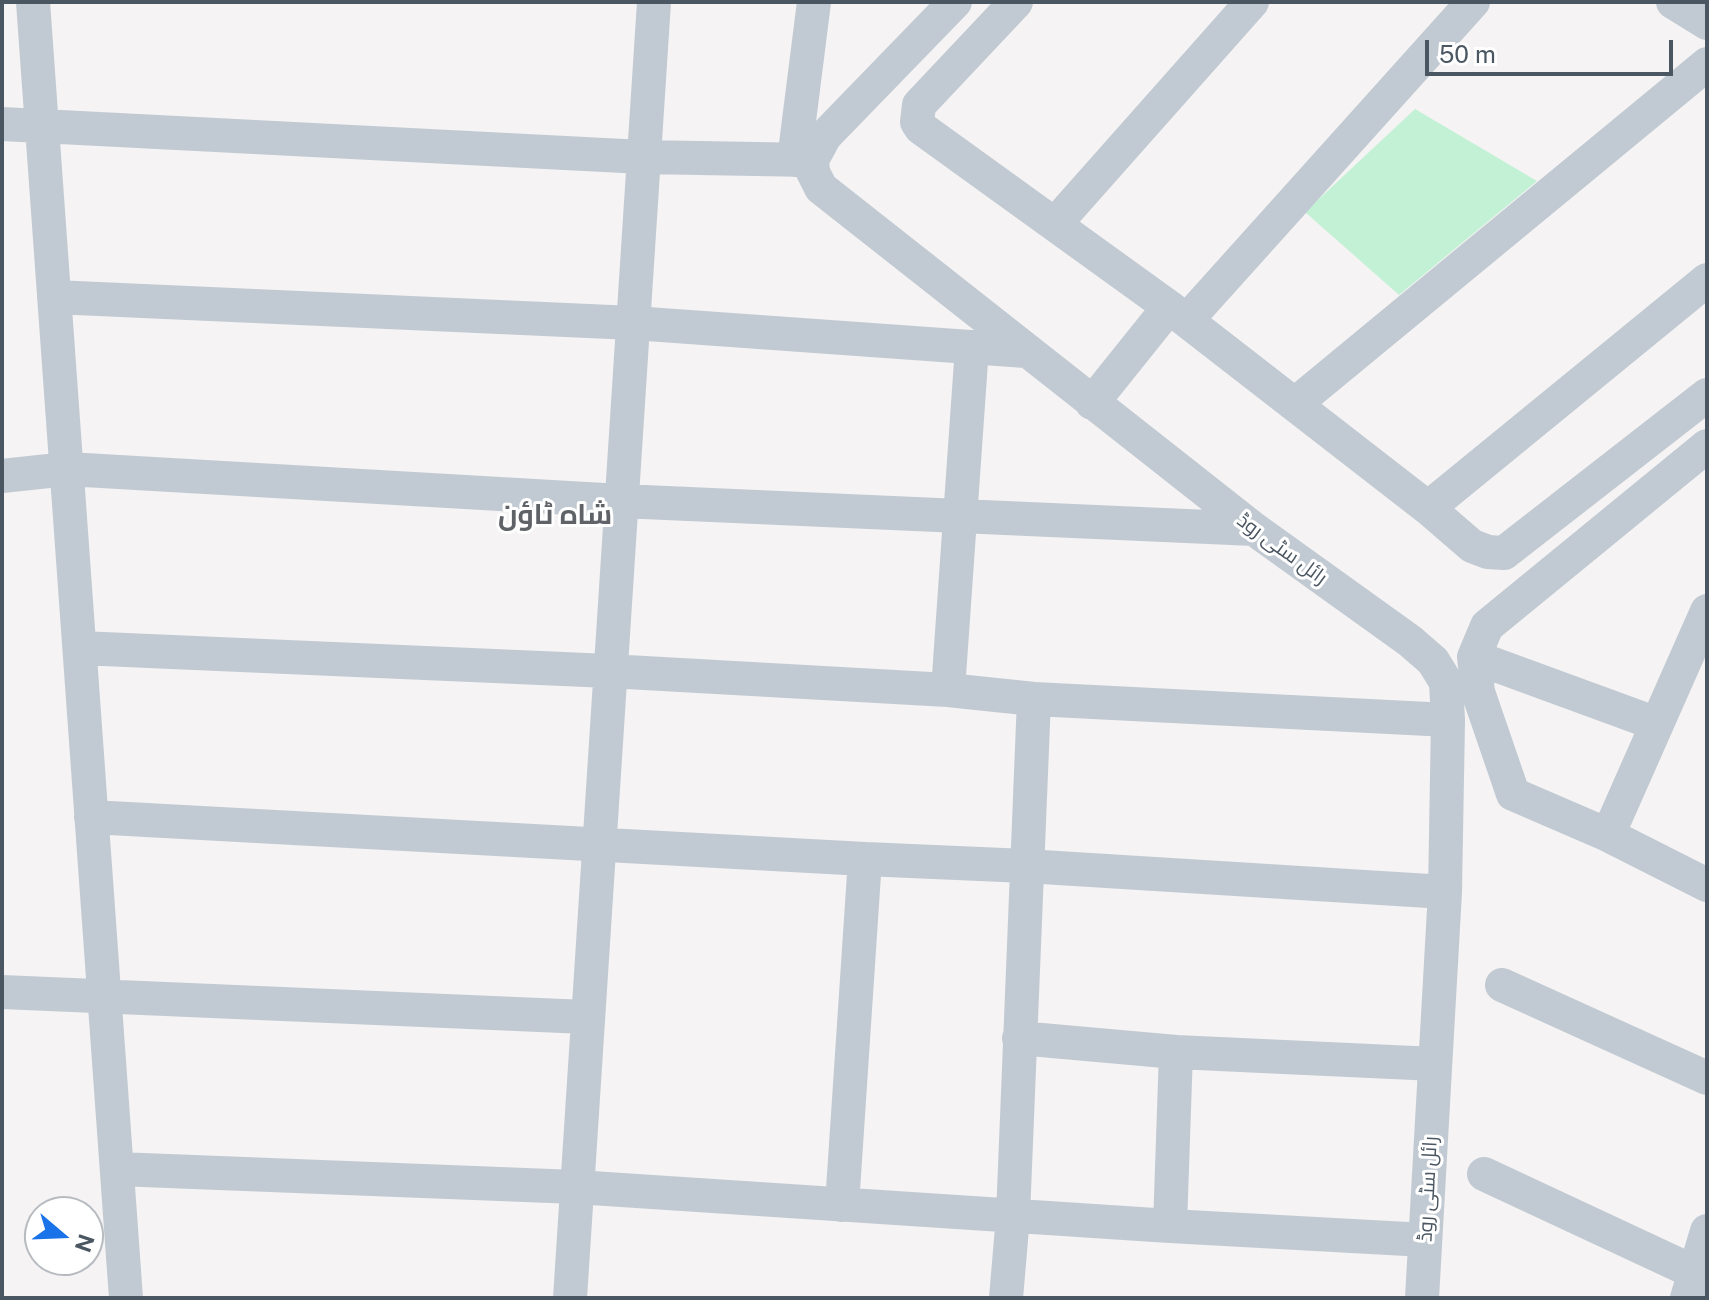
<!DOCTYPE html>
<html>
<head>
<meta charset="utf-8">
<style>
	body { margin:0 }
	#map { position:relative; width:1709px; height:1300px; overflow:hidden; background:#f5f3f3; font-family:"Public Sans",sans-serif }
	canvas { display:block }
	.frame { position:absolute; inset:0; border:4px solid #4a5661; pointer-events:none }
	.north { position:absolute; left:24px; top:1196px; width:80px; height:80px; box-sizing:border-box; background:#fff; border:2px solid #b7bbc0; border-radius:50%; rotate:109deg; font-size:22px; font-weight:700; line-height:32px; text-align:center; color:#4a5661 }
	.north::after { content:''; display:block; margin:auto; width:28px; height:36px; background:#1a73e8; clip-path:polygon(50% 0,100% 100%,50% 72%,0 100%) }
	.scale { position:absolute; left:1425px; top:40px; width:248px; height:36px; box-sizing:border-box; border:4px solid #4a5661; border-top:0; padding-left:10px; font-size:24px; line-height:28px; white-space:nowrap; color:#4a5661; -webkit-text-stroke:6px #fff; paint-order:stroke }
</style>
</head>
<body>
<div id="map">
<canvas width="1709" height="1300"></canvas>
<div class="frame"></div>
<div class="north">N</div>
<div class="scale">50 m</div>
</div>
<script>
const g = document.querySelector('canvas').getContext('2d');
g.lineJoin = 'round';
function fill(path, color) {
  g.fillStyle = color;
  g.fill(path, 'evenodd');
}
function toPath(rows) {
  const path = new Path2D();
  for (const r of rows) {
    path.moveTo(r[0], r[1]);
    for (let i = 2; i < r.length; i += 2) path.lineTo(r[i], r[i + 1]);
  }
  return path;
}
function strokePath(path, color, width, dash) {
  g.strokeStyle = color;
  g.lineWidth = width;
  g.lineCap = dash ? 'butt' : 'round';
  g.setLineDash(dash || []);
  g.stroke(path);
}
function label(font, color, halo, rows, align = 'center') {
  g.font = font + ' "Public Sans",Cairo,sans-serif';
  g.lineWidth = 6;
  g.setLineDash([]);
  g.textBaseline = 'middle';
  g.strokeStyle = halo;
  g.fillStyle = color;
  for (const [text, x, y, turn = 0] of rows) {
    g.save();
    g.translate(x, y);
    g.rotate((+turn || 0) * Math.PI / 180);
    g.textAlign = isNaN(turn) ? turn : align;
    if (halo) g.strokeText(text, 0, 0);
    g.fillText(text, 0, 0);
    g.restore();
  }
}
fill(toPath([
	[1415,109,1537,181,1399,295,1305,212]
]), '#c3f1d5');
strokePath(toPath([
	[33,2,126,1298],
	[955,2,825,136,812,160,813,172,821,188,1254,529,1410,641,1433,661,1446,682,1448,720,1445,892,1422,1298],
	[1016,2,919,105,917,122,921,128,1169,307],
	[1673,2,1707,23],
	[2,124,643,157,812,160],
	[794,160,814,2],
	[1056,223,1252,2],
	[54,297,633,323,1026,351],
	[1187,320,1473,2],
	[1092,403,1169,307,1428,508,1707,280],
	[1295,404,1707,64],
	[1707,446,1487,626,1474,657,1478,692,1513,794,1608,835,1707,885],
	[2,476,67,469,621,501,1254,529],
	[1428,508,1472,546,1488,552,1504,553,1707,395],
	[80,648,609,671,948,690,1034,699,1448,720],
	[1474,657,1657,724],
	[948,690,972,347],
	[91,817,865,859,1026,866,1445,892],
	[1608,835,1707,611],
	[1502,985,1707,1078],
	[2,992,586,1017],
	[1019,1038,1176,1052],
	[117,1169,576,1187,1170,1226],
	[1484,1174,1707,1278],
	[842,1205,865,859],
	[1425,1240,1170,1226,1176,1052,1435,1064],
	[570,1298,654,2],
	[1006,1298,1013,1216,1034,699],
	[1687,1298,1707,1231]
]), '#c1cad2', 34);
label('20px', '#4a5661', '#fff', [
	["رائل سٹی روڈ",1282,549,36],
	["رائل سٹی روڈ",1428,1189,-87]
]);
label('bold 28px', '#5f6368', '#fff', [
	["شاہ ٹاؤن",555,515]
]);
</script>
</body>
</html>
